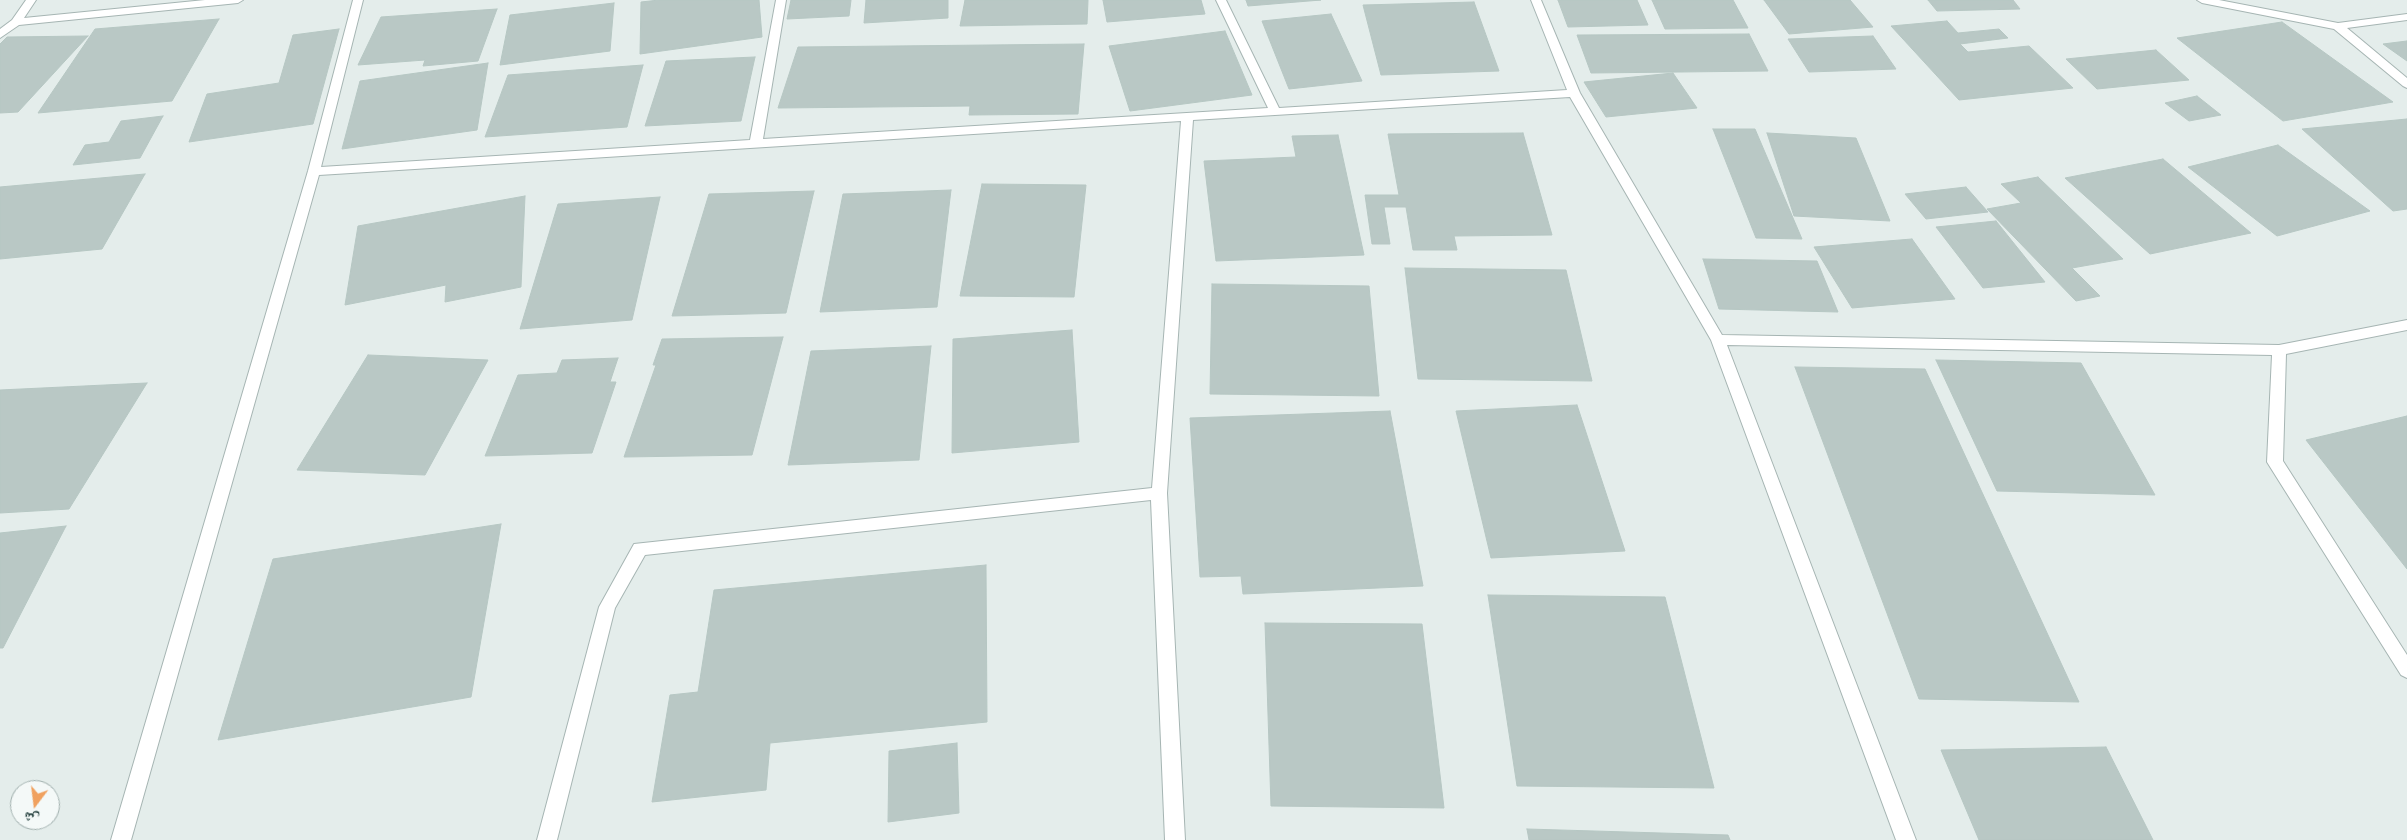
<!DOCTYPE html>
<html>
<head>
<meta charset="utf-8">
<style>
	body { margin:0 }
	#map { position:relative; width:2407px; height:840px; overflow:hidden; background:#e4edeb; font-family:Manrope,"Noto Naskh Arabic",sans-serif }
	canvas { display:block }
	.north { position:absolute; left:10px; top:780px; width:50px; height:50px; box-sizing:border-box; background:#f4f9f8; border:1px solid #a0afad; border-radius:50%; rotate:195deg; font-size:14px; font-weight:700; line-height:20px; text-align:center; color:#233f3d }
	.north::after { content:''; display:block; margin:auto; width:18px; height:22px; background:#f0a15f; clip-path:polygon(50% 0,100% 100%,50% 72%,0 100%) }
</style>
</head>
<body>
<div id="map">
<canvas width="2407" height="840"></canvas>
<div class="north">ش</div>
</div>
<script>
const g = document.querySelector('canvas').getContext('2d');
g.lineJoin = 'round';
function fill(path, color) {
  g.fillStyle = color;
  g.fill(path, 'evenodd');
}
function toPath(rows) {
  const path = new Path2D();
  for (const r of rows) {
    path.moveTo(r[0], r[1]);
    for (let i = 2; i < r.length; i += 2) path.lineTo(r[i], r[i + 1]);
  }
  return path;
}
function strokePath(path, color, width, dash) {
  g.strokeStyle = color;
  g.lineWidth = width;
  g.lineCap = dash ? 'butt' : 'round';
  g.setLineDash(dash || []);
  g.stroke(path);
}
const building = toPath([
	[659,0,759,0,762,37,640,54,641,2,659,0],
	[791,0,851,0,849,16,787,19,791,0],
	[866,0,948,0,948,18,864,23,866,0],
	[965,0,1088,0,1087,24,960,26,965,0],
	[1103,0,1201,0,1205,14,1107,22,1103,0],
	[1246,0,1321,0,1248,6,1246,0],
	[1558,0,1637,0,1648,25,1568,27,1558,0],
	[1652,0,1733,0,1748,28,1665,29,1652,0],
	[1764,0,1850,0,1873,27,1789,34,1764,0],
	[1928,0,2013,0,2020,9,1937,11,1928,0],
	[1474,2,1499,71,1381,75,1363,5,1474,2],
	[614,3,610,51,500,65,510,15,614,3],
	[497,9,478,61,423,66,425,60,358,65,381,17,497,9],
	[1331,14,1362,81,1289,89,1262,21,1331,14],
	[219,19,172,101,38,113,95,29,219,19],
	[1947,21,1958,33,1999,29,2008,38,1960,44,1968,52,2029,46,2073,88,1959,100,1891,26,1947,21],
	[2282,22,2393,102,2283,121,2177,38,2282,22],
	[339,29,313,124,189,142,207,94,279,83,293,35,339,29],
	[1225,31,1252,95,1130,111,1109,46,1225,31],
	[1749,34,1768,71,1591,73,1577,35,1749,34],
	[88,36,18,112,0,113,0,44,7,37,88,36],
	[1873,36,1896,69,1809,72,1788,39,1873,36],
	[2407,41,2407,61,2383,44,2407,41],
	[1084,44,1078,114,969,115,970,106,778,108,798,47,1084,44],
	[2156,50,2189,80,2097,89,2066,59,2156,50],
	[755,57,741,121,645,126,666,61,755,57],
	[488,63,477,130,342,149,360,81,488,63],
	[643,65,627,127,485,137,508,75,643,65],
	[1673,73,1697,108,1606,117,1584,82,1673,73],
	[2197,96,2221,115,2189,121,2165,103,2197,96],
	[163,116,140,158,73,165,85,145,109,142,121,121,163,116],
	[2407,119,2407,209,2393,211,2302,129,2407,119],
	[1713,129,1755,129,1802,239,1756,238,1713,129],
	[1523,133,1552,235,1454,236,1457,250,1413,250,1406,207,1384,207,1390,244,1372,244,1365,195,1399,195,1388,134,1523,133],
	[1767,133,1856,138,1890,221,1794,216,1767,133],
	[1338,135,1364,255,1216,261,1204,161,1296,157,1292,136,1338,135],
	[2278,145,2370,211,2277,236,2188,167,2278,145],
	[2163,159,2251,233,2150,254,2065,178,2163,159],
	[145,174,102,249,0,259,0,187,145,174],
	[2038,177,2123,259,2072,268,2100,296,2076,301,1987,209,2021,203,2001,184,2038,177],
	[982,184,1086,185,1074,297,960,296,982,184],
	[1966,187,1988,212,1926,219,1905,194,1966,187],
	[951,190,937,307,820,312,843,194,951,190],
	[814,191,786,313,672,316,709,194,814,191],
	[525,196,521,287,445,302,446,285,345,305,358,226,525,196],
	[660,197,632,320,520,329,558,204,660,197],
	[1996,221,2045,282,1983,288,1936,227,1996,221],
	[1912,239,1955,299,1852,308,1814,247,1912,239],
	[1703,259,1817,261,1838,312,1719,309,1703,259],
	[1405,268,1566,270,1592,381,1418,379,1405,268],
	[1212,284,1369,286,1379,396,1210,394,1212,284],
	[1072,330,1079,442,952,453,953,339,1072,330],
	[783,337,752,455,624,457,656,365,653,365,662,339,783,337],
	[931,346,919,460,788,465,811,351,931,346],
	[368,355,488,360,425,475,297,470,368,355],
	[618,358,610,382,616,382,592,453,485,456,518,375,557,373,562,360,618,358],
	[1936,360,2081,363,2155,495,1997,491,1936,360],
	[1795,367,1925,369,2079,702,1919,699,1795,367],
	[147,383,69,509,0,513,0,390,147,383],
	[1577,405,1625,551,1491,558,1456,411,1577,405],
	[1390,411,1423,586,1243,594,1241,576,1200,577,1190,418,1390,411],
	[2407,416,2407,569,2306,440,2407,416],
	[501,524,471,697,218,740,273,559,501,524],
	[66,526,3,648,0,648,0,533,66,526],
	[986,565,987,722,770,743,766,790,652,802,670,695,698,692,714,590,986,565],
	[1488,595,1665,597,1714,788,1517,786,1488,595],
	[1265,623,1422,624,1444,808,1271,806,1265,623],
	[957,743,959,813,888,822,889,751,957,743],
	[2106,747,2153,840,1979,840,1941,750,2106,747],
	[1527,829,1728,835,1730,840,1529,840,1527,829]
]);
fill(building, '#b9c8c5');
strokePath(building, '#b6c7c3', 1);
const street = toPath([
	[26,0,36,0,24,18,205,0,243,0,238,3,19,25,0,38,0,29,12,20,26,0],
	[353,0,363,0,321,167,750,140,776,0,786,0,763,139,1268,108,1216,0,1226,0,1279,108,1567,90,1531,0,1541,0,1580,93,1722,335,2279,345,2407,320,2407,330,2286,354,2283,461,2407,655,2407,678,2401,675,2267,462,2272,355,1727,345,1916,840,1896,840,1711,340,1570,97,1193,120,1167,493,1185,840,1165,840,1151,500,645,555,615,608,557,840,537,840,599,607,634,544,1152,488,1181,121,319,175,131,840,111,840,308,171,353,0],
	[2197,0,2219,0,2338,23,2407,14,2407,20,2347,28,2407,78,2407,88,2403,86,2334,29,2202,3,2197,0]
]);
strokePath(street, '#a6b5b3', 2);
fill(street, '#fff');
</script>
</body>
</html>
